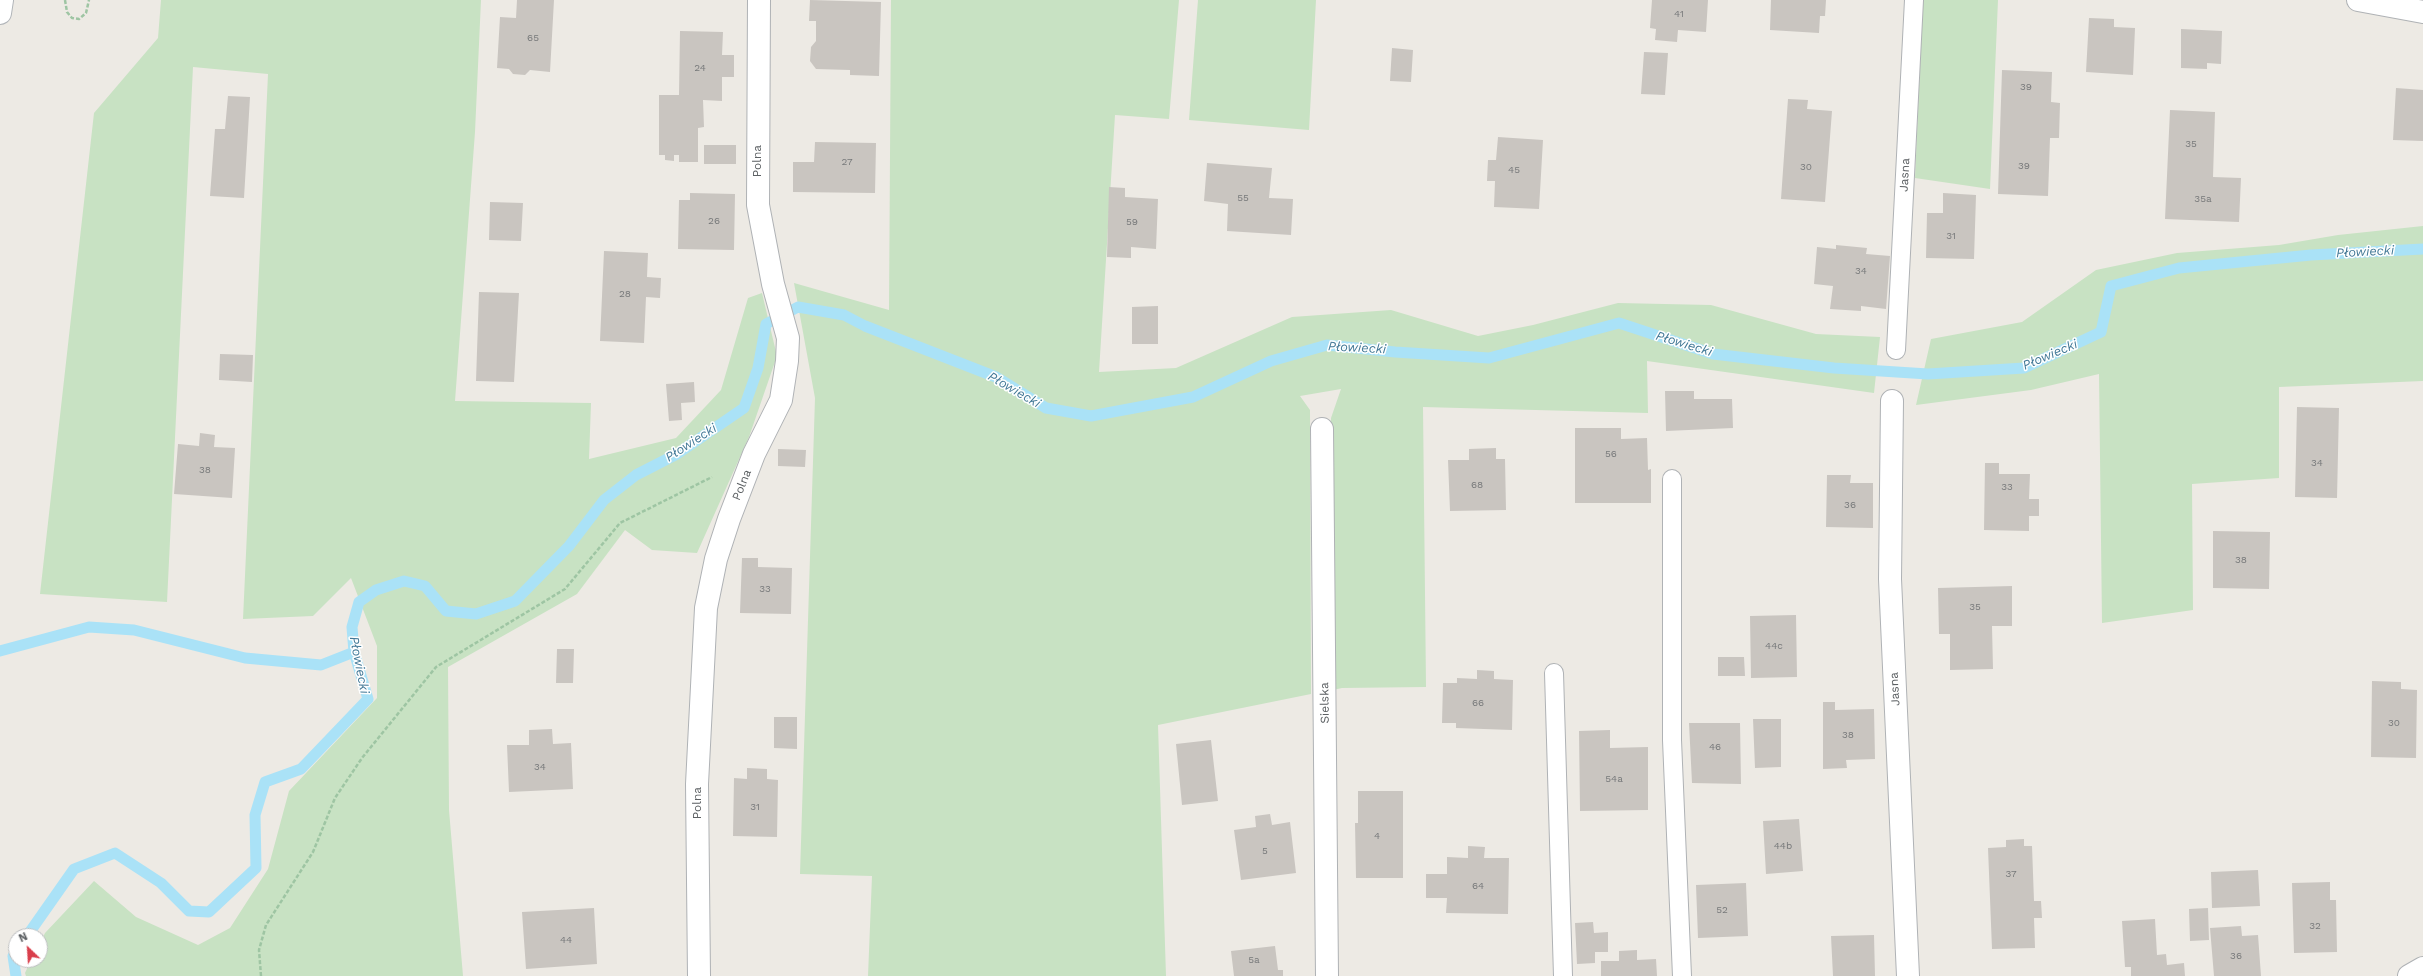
<!DOCTYPE html>
<html>
<head>
<meta charset="utf-8">
<style>
	body { margin:0 }
	#map { position:relative; width:2423px; height:976px; overflow:hidden; background:#edeae4; font-family:"Work Sans",sans-serif }
	canvas { display:block }
	.north { position:absolute; left:8px; top:928px; width:40px; height:40px; box-sizing:border-box; background:#fff; border:1px solid #bebfc1; border-radius:50%; rotate:335deg; font-size:11px; font-weight:700; line-height:16px; text-align:center; color:#5c6063 }
	.north::after { content:''; display:block; margin:auto; width:14px; height:18px; background:#d93e4b; clip-path:polygon(50% 0,100% 100%,50% 72%,0 100%) }
</style>
</head>
<body>
<div id="map">
<canvas width="2423" height="976"></canvas>
<div class="north">N</div>
</div>
<script>
const g = document.querySelector('canvas').getContext('2d');
g.lineJoin = 'round';
function fill(path, color) {
  g.fillStyle = color;
  g.fill(path, 'evenodd');
}
function toPath(rows) {
  const path = new Path2D();
  for (const r of rows) {
    path.moveTo(r[0], r[1]);
    for (let i = 2; i < r.length; i += 2) path.lineTo(r[i], r[i + 1]);
  }
  return path;
}
function strokePath(path, color, width, dash) {
  g.strokeStyle = color;
  g.lineWidth = width;
  g.lineCap = dash ? 'butt' : 'round';
  g.setLineDash(dash || []);
  g.stroke(path);
}
function label(font, color, halo, rows, align = 'center') {
  g.font = font + ' "Work Sans",sans-serif';
  g.lineWidth = 3;
  g.setLineDash([]);
  g.textBaseline = 'middle';
  g.strokeStyle = halo;
  g.fillStyle = color;
  for (const [text, x, y, turn = 0] of rows) {
    g.save();
    g.translate(x, y);
    g.rotate((+turn || 0) * Math.PI / 180);
    g.textAlign = isNaN(turn) ? turn : align;
    if (halo) g.strokeText(text, 0, 0);
    g.fillText(text, 0, 0);
    g.restore();
  }
}
fill(toPath([
	[161,0,481,0,475,132,455,401,591,403,589,459,676,438,721,390,748,298,762,293,777,356,749,437,697,553,652,550,625,530,577,594,448,667,449,810,463,976,26,976,25,973,31,960,40,960,40,943,45,933,94,881,136,917,198,945,230,928,268,869,289,791,377,698,377,646,351,578,313,616,243,619,268,74,193,67,167,602,40,594,94,113,158,38],
	[891,0,1179,0,1169,119,1115,115,1099,372,1176,368,1292,317,1391,310,1478,336,1533,325,1618,303,1711,305,1816,334,1880,337,1874,393,1647,361,1648,413,1423,407,1426,687,1342,688,1333,690,1331,418,1341,389,1300,396,1310,410,1311,694,1158,725,1166,976,868,976,872,876,800,874,815,398,794,283,889,310],
	[1198,0,1316,0,1309,130,1189,120],
	[1923,0,1998,0,1990,189,1915,178],
	[2423,226,2423,381,2279,387,2279,478,2192,484,2193,610,2102,623,2099,374,2031,390,1916,405,1931,339,2022,322,2096,270,2177,253,2279,245,2338,235]
]), '#c8e2c3');
strokePath(toPath([
	[0,651,89,627,134,630,245,658,321,665,354,652],
	[27,936,74,869,115,853,161,883,189,911,209,912,256,868,255,815,265,782,301,769,368,699,354,652,352,627,359,602,376,590,404,581,425,586,446,611,476,614,515,601,569,546,604,500,636,475,677,454,744,408,758,368,766,324,798,307,844,315,865,326,996,377,1046,408,1091,416,1193,397,1271,361,1327,345,1395,352,1489,358,1619,323,1713,354,1834,368,1928,374,2024,368,2101,332,2111,286,2179,268,2311,255,2423,249],
	[16,976,13,956,16,952]
]), '#aae2f7', 11);
fill(toPath([
	[517,0,554,0,550,72,530,70,525,75,513,74,509,69,497,68,500,17,516,18],
	[810,0,881,2,879,76,850,75,850,70,816,69,810,61,811,47,816,41,816,21,809,21],
	[1652,0,1708,0,1706,32,1678,30,1677,42,1655,40,1656,29,1650,28],
	[1771,0,1826,0,1825,16,1820,16,1819,33,1770,30],
	[2089,18,2114,19,2114,27,2135,28,2133,75,2086,72],
	[2181,29,2222,31,2221,64,2207,63,2207,69,2181,68],
	[680,31,723,32,722,55,734,55,734,77,722,77,722,101,703,100,704,127,698,128,698,162,679,162,679,155,674,155,674,161,665,160,665,155,659,155,659,95,679,95],
	[1392,48,1413,50,1411,82,1390,81],
	[1644,52,1668,53,1665,95,1641,94],
	[2002,70,2052,72,2051,102,2060,103,2059,138,2050,138,2048,196,1998,194],
	[2396,88,2423,90,2423,141,2393,140],
	[228,96,250,97,244,198,210,196,215,129,225,129],
	[1788,99,1808,100,1807,109,1832,111,1825,202,1781,199],
	[2170,110,2215,112,2213,177,2241,178,2239,222,2165,219],
	[1498,137,1543,140,1539,209,1494,207,1495,181,1487,181,1488,160,1496,160],
	[815,142,876,143,875,193,793,192,793,162,814,162],
	[704,145,736,145,736,164,704,164],
	[1207,163,1272,168,1269,198,1293,199,1291,235,1227,231,1228,204,1204,201],
	[1109,187,1125,188,1125,197,1158,199,1156,249,1131,247,1131,258,1107,257],
	[690,193,735,194,734,250,678,249,679,200,690,200],
	[1943,193,1976,195,1974,259,1926,258,1927,213,1943,213],
	[490,202,523,203,521,241,489,240],
	[1836,245,1867,248,1866,254,1890,256,1886,309,1861,306,1861,311,1830,309,1833,286,1814,284,1817,247,1836,249],
	[604,251,648,253,647,277,661,278,660,298,646,297,644,343,600,341],
	[479,292,519,293,514,382,476,381],
	[1158,306,1158,344,1132,344,1132,307],
	[220,354,253,355,252,382,219,380],
	[694,382,695,402,681,403,682,420,669,421,666,384],
	[1665,391,1694,391,1694,399,1732,399,1733,428,1666,431],
	[2297,407,2339,408,2337,498,2295,497],
	[1575,428,1621,428,1621,439,1647,438,1648,470,1651,469,1651,503,1575,503],
	[200,433,215,435,214,447,235,448,232,498,174,494,178,444,199,446],
	[1496,448,1496,459,1505,459,1506,510,1450,511,1448,460,1469,460,1469,449],
	[778,449,806,450,805,467,778,466],
	[1985,463,1999,463,1999,474,2030,474,2029,499,2039,499,2039,516,2029,516,2029,531,1984,530],
	[1827,475,1851,475,1850,483,1873,483,1873,528,1826,527],
	[2213,531,2270,532,2269,589,2213,588],
	[742,558,758,558,758,567,792,568,791,614,740,613],
	[2012,586,2012,626,1992,626,1993,669,1950,670,1950,634,1939,634,1938,588],
	[1796,615,1797,677,1751,678,1750,616],
	[557,649,574,649,573,683,556,683],
	[1718,657,1744,657,1745,676,1718,676],
	[1477,670,1494,671,1494,679,1513,680,1512,730,1456,728,1456,723,1442,723,1443,683,1457,683,1457,678,1477,679],
	[2372,681,2401,682,2401,689,2417,690,2416,758,2371,757],
	[1823,702,1835,702,1835,710,1874,709,1875,759,1846,760,1847,768,1823,769],
	[774,717,797,717,797,749,774,748],
	[1753,719,1781,719,1781,767,1755,768],
	[1689,723,1740,723,1741,784,1692,783],
	[552,729,553,744,571,743,573,789,509,792,507,745,529,745,529,730],
	[1610,730,1610,748,1648,747,1648,810,1580,811,1579,731],
	[1211,740,1218,801,1182,805,1176,744],
	[747,768,767,769,767,779,778,780,777,837,733,836,734,778,747,779],
	[1358,791,1403,791,1403,878,1356,878,1355,823,1358,823],
	[1270,814,1272,825,1290,822,1296,873,1241,880,1234,830,1256,827,1255,816],
	[1799,819,1803,871,1766,874,1763,821],
	[2024,839,2024,846,2032,846,2034,901,2041,901,2042,918,2034,918,2035,948,1992,949,1988,848,2006,847,2006,840],
	[1468,846,1485,847,1484,858,1509,858,1508,914,1446,913,1447,898,1426,898,1426,874,1447,874,1447,857,1468,858],
	[2258,870,2260,906,2212,908,2211,872],
	[2330,882,2330,900,2336,900,2337,952,2294,953,2292,883],
	[1746,883,1748,936,1698,938,1696,885],
	[594,908,597,964,526,969,522,912],
	[2208,908,2209,940,2190,941,2189,909],
	[2155,919,2157,955,2166,954,2167,965,2184,963,2185,976,2131,976,2131,967,2125,967,2122,921],
	[1593,922,1594,933,1608,932,1608,952,1595,952,1595,963,1577,964,1575,923],
	[2241,926,2242,936,2258,935,2261,976,2214,976,2210,928],
	[1874,935,1875,976,1833,976,1831,936],
	[1275,946,1278,970,1283,970,1283,976,1234,976,1231,951],
	[1637,950,1637,960,1656,959,1657,976,1601,976,1601,961,1619,961,1619,951]
]), '#c9c5c0');
const lane = toPath([
	[1896,350,1914,0],
	[1672,479,1672,740,1682,976],
	[1554,673,1563,976]
]);
const street = toPath([
	[2358,0,2423,12],
	[1892,401,1890,579,1908,976],
	[1322,429,1327,976],
	[699,976,697,784,706,608,716,559,729,519,754,454,781,400,787,361,788,338,773,284,758,205,759,0],
	[2409,976,2423,968]
]);
const secondary = toPath([
	[0,13,2,0]
]);
strokePath(lane, '#afb2b5', 20);
strokePath(street, '#afb2b5', 24);
strokePath(secondary, '#b0b4b8', 24);
strokePath(toPath([
	[65,0,67,12,72,18,79,19,86,13,89,0],
	[261,976,259,950,266,925,313,852,335,798,362,758,436,667,565,589,620,523,712,477]
]), '#9ec5a3', 2.5, [4, 2]);
strokePath(lane, '#fff', 18);
strokePath(street, '#fff', 22);
strokePath(secondary, '#fff', 22);
label('10px', '#77797a', null, [
	["41",1679,14],
	["65",533,38],
	["24",700,68],
	["39",2026,87],
	["35",2191,144],
	["27",847,162],
	["39",2024,166],
	["30",1806,167],
	["45",1514,170],
	["55",1243,198],
	["35a",2203,199],
	["26",714,221],
	["59",1132,222],
	["31",1951,236],
	["34",1861,271],
	["28",625,294],
	["56",1611,454],
	["34",2317,463],
	["38",205,470],
	["68",1477,485],
	["33",2007,487],
	["36",1850,505],
	["38",2241,560],
	["33",765,589],
	["35",1975,607],
	["44c",1774,646],
	["66",1478,703],
	["30",2394,723],
	["38",1848,735],
	["46",1715,747],
	["34",540,767],
	["54a",1614,779],
	["31",755,807],
	["4",1377,836],
	["44b",1783,846],
	["5",1265,851],
	["37",2011,874],
	["64",1478,886],
	["52",1722,910],
	["32",2315,926],
	["44",566,940],
	["36",2236,956],
	["5a",1254,960]
]);
label('12px', '#5c6063', '#fff', [
	["Polna",757,161,-90],
	["Jasna",1905,175,-87],
	["Polna",742,485,-68],
	["Jasna",1895,689,-93],
	["Sielska",1325,703,-91],
	["Polna",697,803,-90]
]);
label('italic 13px', '#437997', '#fff', [
	["Płowiecki",2365,252,-3],
	["Płowiecki",1684,344,17],
	["Płowiecki",1357,348,3],
	["Płowiecki",2050,355,-23],
	["Płowiecki",1014,390,30],
	["Płowiecki",691,443,-33],
	["Płowiecki",359,665,79]
]);
</script>
</body>
</html>
